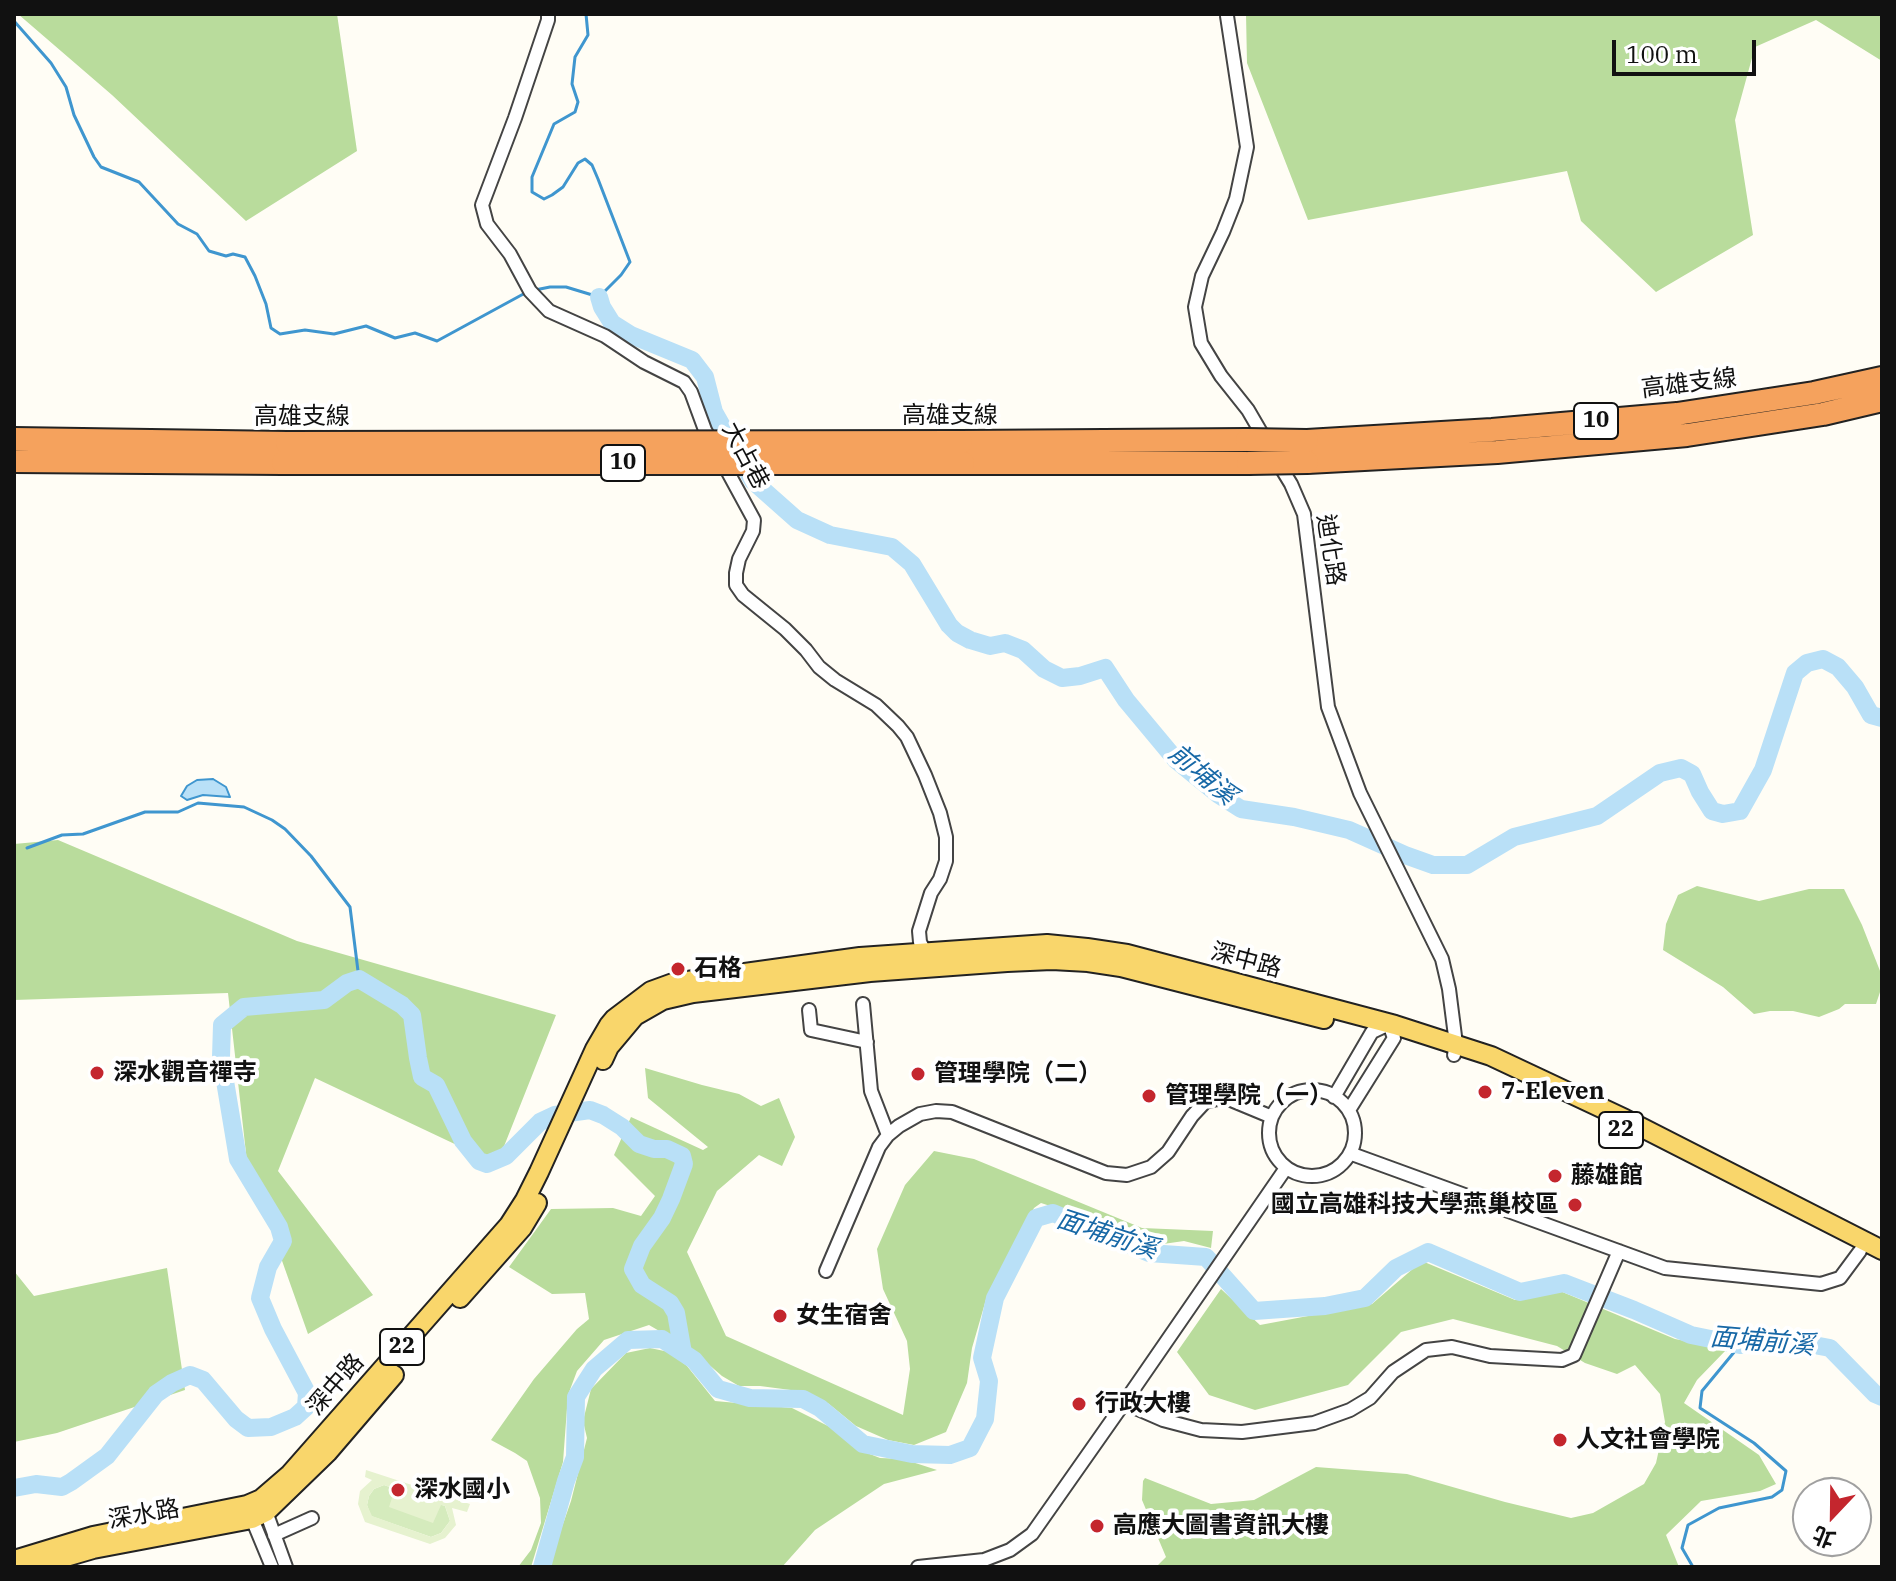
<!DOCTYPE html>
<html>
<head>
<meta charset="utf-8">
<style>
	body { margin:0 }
	#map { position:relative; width:1896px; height:1581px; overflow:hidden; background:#fffdf5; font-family:"IBM Plex Serif","Noto Sans TC",serif }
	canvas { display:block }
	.frame { position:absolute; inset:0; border:16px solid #111; pointer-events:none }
	.north { position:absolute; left:1792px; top:1477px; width:80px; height:80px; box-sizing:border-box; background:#fff; border:2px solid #a0a0a0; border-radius:50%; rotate:202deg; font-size:22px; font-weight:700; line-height:32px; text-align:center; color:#111 }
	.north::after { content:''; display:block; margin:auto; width:28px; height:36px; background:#c4262e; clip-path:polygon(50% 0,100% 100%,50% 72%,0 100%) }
	.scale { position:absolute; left:1612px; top:40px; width:144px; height:36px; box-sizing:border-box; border:4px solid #111; border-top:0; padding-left:10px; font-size:24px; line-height:28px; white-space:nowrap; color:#111; -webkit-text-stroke:6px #fff; paint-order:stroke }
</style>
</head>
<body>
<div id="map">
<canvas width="1896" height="1581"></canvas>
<div class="frame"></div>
<div class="north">北</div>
<div class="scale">100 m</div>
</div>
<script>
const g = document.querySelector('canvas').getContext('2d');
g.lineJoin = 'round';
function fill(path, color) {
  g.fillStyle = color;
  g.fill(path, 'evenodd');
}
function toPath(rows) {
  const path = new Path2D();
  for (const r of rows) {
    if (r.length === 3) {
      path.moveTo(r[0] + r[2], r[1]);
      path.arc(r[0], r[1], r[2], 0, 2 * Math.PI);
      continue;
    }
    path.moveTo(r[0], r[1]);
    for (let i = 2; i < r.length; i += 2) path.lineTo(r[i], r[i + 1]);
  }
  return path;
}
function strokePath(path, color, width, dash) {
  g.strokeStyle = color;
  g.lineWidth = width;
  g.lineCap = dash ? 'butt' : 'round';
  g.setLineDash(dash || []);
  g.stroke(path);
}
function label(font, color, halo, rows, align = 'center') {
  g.font = font + ' "IBM Plex Serif","Noto Sans TC",serif';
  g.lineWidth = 8;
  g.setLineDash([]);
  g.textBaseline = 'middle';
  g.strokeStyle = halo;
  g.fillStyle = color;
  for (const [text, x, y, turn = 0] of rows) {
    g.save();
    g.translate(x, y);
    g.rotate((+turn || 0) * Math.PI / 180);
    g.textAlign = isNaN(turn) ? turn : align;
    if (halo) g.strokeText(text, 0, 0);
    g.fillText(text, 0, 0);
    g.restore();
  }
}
fill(toPath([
	[384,1485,445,1506,450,1521,441,1533,431,1537,371,1516,367,1505,369,1496,374,1489]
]), '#d5ebbd');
fill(toPath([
	[18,14,337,14,357,151,246,221,112,95],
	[1246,14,1882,14,1882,61,1816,20,1755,47,1735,120,1753,235,1656,292,1581,221,1567,171,1308,220,1247,63],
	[58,840,297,941,556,1015,497,1164,315,1078,278,1171,373,1295,308,1334,247,1162,228,993,14,1000,14,844],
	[1697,886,1759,901,1809,889,1844,889,1862,925,1882,976,1882,986,1876,1004,1845,1004,1839,1009,1819,1017,1793,1011,1770,1011,1754,1014,1723,987,1663,950,1666,924,1678,895],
	[645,1068,702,1085,739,1094,761,1106,779,1098,795,1137,782,1166,759,1155,717,1191,687,1252,726,1336,903,1415,910,1369,907,1341,883,1289,877,1249,905,1185,934,1151,974,1159,1142,1228,1213,1231,1211,1248,1184,1241,1156,1245,1081,1216,1041,1203,1034,1208,987,1296,972,1348,967,1383,946,1432,914,1445,888,1440,856,1426,829,1404,806,1392,760,1386,739,1386,722,1376,692,1350,649,1325,604,1340,577,1371,568,1395,563,1462,531,1567,518,1567,531,1550,541,1523,540,1498,527,1461,515,1453,491,1440,534,1379,577,1329,589,1319,585,1293,552,1294,509,1267,551,1209,613,1208,641,1216,655,1196,614,1155,631,1117,703,1150,708,1147,648,1098],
	[1422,1261,1515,1300,1560,1291,1675,1339,1727,1349,1697,1380,1684,1403,1759,1455,1776,1484,1760,1491,1701,1501,1666,1535,1679,1567,1156,1567,1166,1557,1142,1500,1143,1481,1145,1478,1211,1504,1254,1500,1316,1467,1407,1474,1505,1502,1571,1518,1593,1513,1644,1484,1656,1463,1665,1422,1660,1394,1635,1365,1617,1374,1585,1363,1557,1346,1453,1319,1401,1332,1348,1385,1255,1410,1209,1395,1177,1352,1221,1289,1260,1325,1372,1304],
	[167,1268,185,1390,57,1433,14,1442,14,1271,34,1296],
	[650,1348,669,1352,687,1366,715,1401,792,1408,832,1428,862,1451,880,1458,903,1459,937,1470,884,1484,815,1530,782,1567,548,1567,571,1501,587,1438,583,1421,591,1389,626,1353]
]), '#b9dc9c');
fill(toPath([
	[366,1470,470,1504,467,1512,452,1508,456,1525,445,1538,430,1544,365,1522,358,1504,360,1491,372,1480,365,1477],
	[384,1485,395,1489,389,1507,433,1523,441,1505,445,1506,450,1521,441,1533,431,1537,372,1516,367,1505,369,1496,374,1489]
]), '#e6f2cf');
const water = toPath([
	[213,779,226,787,230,797,203,795,187,800,181,796,187,786,197,780,213,779]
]);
fill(water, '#b9e0f7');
strokePath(water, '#3f96cf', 2);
strokePath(toPath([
	[14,21,51,63,66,87,74,115,94,157,101,167,139,182,178,224,197,234,209,251,226,256,233,254,245,257,255,276,266,304,271,328,280,334,305,330,334,334,366,326,395,338,415,333,437,341,527,292],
	[535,290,550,287,566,287,599,297,621,275,630,262,598,179,592,165,585,159,578,163,563,187,552,195,544,199,532,192,532,177,554,124,575,112,578,102,572,84,575,57,588,35,586,14],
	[27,848,62,835,83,834,145,812,178,812,198,803,244,807,272,820,285,829,311,856,350,907,359,979],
	[1693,1567,1682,1548,1688,1525,1719,1508,1772,1497,1782,1490,1786,1471,1754,1443,1700,1408,1702,1391,1740,1345]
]), '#3f96cf', 3);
strokePath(toPath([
	[599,297,602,307,612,323,631,335,692,360,705,377,714,412,753,481,797,520,830,535,892,547,912,564,949,625,957,633,970,640,990,646,1005,643,1023,650,1044,669,1062,678,1080,676,1105,668,1126,700,1176,760,1219,795,1241,809,1294,817,1349,830,1405,855,1433,865,1467,865,1514,837,1597,816,1660,773,1681,768,1692,774,1700,792,1712,811,1723,814,1740,811,1763,770,1795,673,1807,663,1823,659,1838,667,1855,687,1871,715,1882,718],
	[14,1488,36,1484,62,1487,71,1482,107,1456,156,1394,172,1383,190,1375,203,1380,236,1419,248,1428,271,1427,295,1417,306,1407,307,1393,273,1329,260,1298,268,1267,283,1241,279,1227,238,1159,221,1057,222,1025,244,1007,324,1000,347,983,359,979,402,1005,412,1015,418,1058,422,1077,436,1085,463,1141,479,1161,487,1164,506,1156,540,1122,555,1115,590,1110,603,1115,622,1127,639,1144,654,1149,667,1149,682,1156,684,1164,671,1199,662,1218,642,1246,633,1269,642,1285,670,1303,676,1313,683,1353],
	[542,1567,566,1481,575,1457,576,1397,594,1369,628,1340,662,1339,694,1360,718,1389,750,1398,803,1399,820,1408,863,1444,912,1454,950,1455,970,1448,985,1419,989,1381,982,1358,995,1298,1036,1218,1053,1213,1149,1253,1206,1257,1254,1311,1325,1306,1365,1298,1396,1268,1428,1252,1520,1292,1564,1283,1634,1310,1691,1335,1740,1345,1798,1342,1830,1348,1875,1394,1882,1397]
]), '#b9e0f7', 18);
const minor = toPath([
	[548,14,548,20,515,118,482,205,487,224,510,254,530,291,549,311,605,336,644,362,684,382,691,392,705,430,712,443],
	[1227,16,1247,147,1236,199,1223,232,1202,276,1195,307,1201,343,1221,376,1248,410,1266,441],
	[1277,461,1291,484,1304,514,1328,707,1360,793,1442,959,1449,989,1456,1044,1454,1055],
	[723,463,754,520,753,531,739,559,736,573,736,585,743,595,785,629,806,650,819,667,835,680,876,705,898,726,907,737,925,775,940,813,946,837,946,861,940,879,931,893,919,931,920,942,927,955],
	[863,1004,871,1091,888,1135],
	[809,1010,811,1030,867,1042],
	[1312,1133,43],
	[1334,1097,1372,1032,1389,1024,1394,1038,1349,1110],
	[1352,1154,1665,1268,1821,1284,1840,1278,1860,1251],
	[826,1271,879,1147,888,1135,899,1126,920,1114,936,1111,952,1112,1106,1173,1127,1175,1151,1167,1168,1152,1192,1116,1205,1102,1217,1099,1231,1100,1272,1117],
	[1124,1403,1163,1420,1201,1430,1242,1432,1314,1423,1350,1410,1370,1398,1393,1372,1426,1350,1452,1347,1490,1356,1562,1360,1574,1355,1619,1251],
	[264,1506,286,1567],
	[250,1514,272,1567],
	[274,1535,312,1518],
	[918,1567,984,1560,1010,1550,1032,1534,1124,1403,1286,1168]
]);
const primary = toPath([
	[603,1060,609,1047,635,1016,663,1000,693,993,870,972,1007,962,1052,960,1088,962,1121,967,1324,1019],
	[460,1298,522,1228,537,1203],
	[14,1560,93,1536,247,1505,261,1499,290,1474,509,1225,525,1200,539,1172,595,1049,609,1025,614,1019,651,991,673,983,860,957,1047,944,1087,948,1127,954,1395,1025,1491,1056,1625,1119,1882,1250],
	[31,1567,93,1549,252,1519,266,1512,328,1452,394,1375]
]);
const motorway = toPath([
	[14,439,287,443],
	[1307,441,1492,430,1677,414,1814,393,1882,378],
	[961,442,1247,440],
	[14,461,283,463],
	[1307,462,1497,452,1687,435,1823,414,1882,400],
	[963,463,1248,463]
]);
strokePath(minor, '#444', 16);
strokePath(primary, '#222', 22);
strokePath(motorway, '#222', 26);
strokePath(minor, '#fff', 12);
strokePath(primary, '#f9d66b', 18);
strokePath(motorway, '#f5a25d', 22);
const motorwayBridge = toPath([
	[1247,440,1307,441],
	[287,443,961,442],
	[283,463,963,463],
	[1248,463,1307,462]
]);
strokePath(motorwayBridge, '#222', 26, []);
strokePath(motorwayBridge, '#f5a25d', 22);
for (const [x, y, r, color] of [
	[678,969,8,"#c4262e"],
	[97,1073,8,"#c4262e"],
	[918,1074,8,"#c4262e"],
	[1485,1092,8,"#c4262e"],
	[1149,1096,8,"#c4262e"],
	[1555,1176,8,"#c4262e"],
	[1575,1205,8,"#c4262e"],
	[780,1316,8,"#c4262e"],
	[1079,1404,8,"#c4262e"],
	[1560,1440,8,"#c4262e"],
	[398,1490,8,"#c4262e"],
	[1097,1526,8,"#c4262e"]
]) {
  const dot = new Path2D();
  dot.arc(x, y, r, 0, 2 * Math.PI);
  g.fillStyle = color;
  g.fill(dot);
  strokePath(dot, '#fff', 3);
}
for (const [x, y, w] of [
	[1596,421,44],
	[623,463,44],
	[1621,1130,44],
	[402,1347,44]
]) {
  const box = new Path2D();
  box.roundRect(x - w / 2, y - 18, w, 36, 6);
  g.fillStyle = '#fff';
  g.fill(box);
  strokePath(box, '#111', 2);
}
label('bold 22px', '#111', null, [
	["10",1596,421],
	["10",623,463],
	["22",1621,1130],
	["22",402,1347]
]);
label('24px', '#111', '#fff', [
	["高雄支線",1689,384,-7],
	["高雄支線",950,416],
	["高雄支線",302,417],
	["大占巷",745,456,62],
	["迪化路",1330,550,81],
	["深中路",1246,961,15],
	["深中路",336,1385,-49],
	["深水路",144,1515,-10]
]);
label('bold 24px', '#111', '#fff', [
	["石格",694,969],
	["深水觀音禪寺",113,1073],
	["管理學院（二）",934,1074],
	["7-Eleven",1501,1092],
	["管理學院（一）",1165,1096],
	["藤雄館",1571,1176],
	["國立高雄科技大學燕巢校區",1559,1205,"right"],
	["女生宿舍",796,1316],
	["行政大樓",1095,1404],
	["人文社會學院",1576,1440],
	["深水國小",414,1490],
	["高應大圖書資訊大樓",1113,1526]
], 'left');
label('italic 26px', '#1768a6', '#fff', [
	["前埔溪",1202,775,40],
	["面埔前溪",1107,1235,18],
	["面埔前溪",1762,1342,5]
]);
</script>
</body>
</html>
